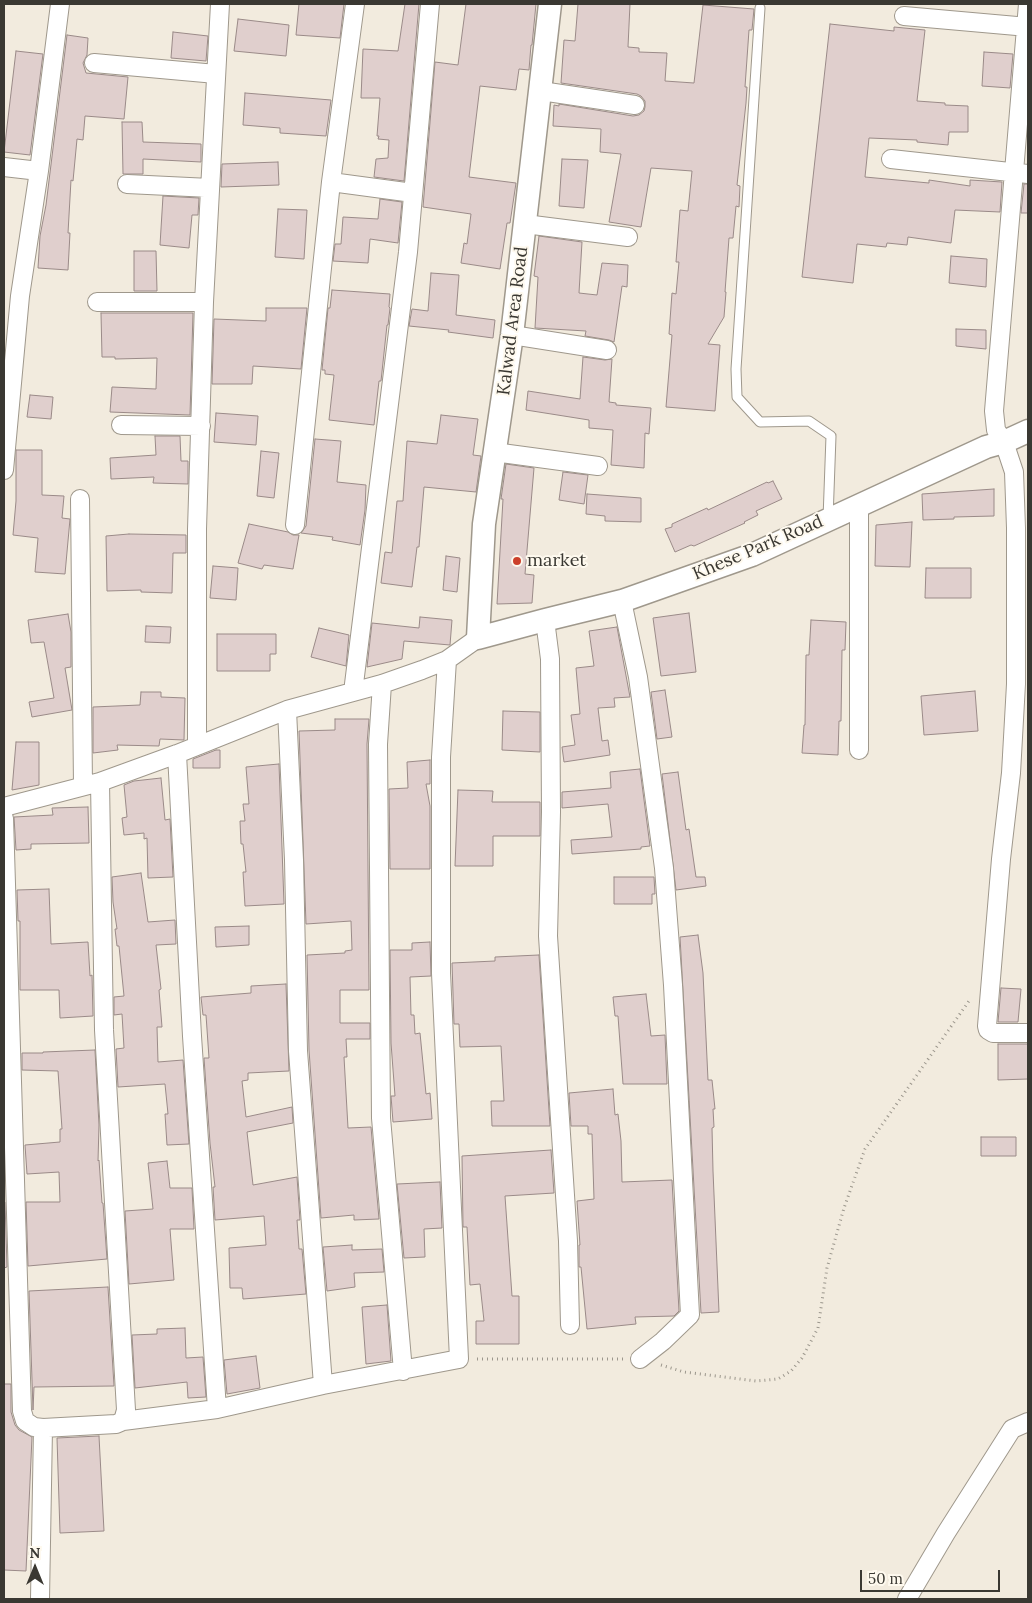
<!DOCTYPE html>
<html>
<head>
<meta charset="utf-8">
<style>
	body { margin:0 }
	#map { position:relative; width:1032px; height:1603px; overflow:hidden; background:#f2ebde; font-family:Lora,serif }
	canvas { display:block }
	.frame { position:absolute; inset:0; border:5px solid #3a3832; pointer-events:none }
	.north { position:absolute; left:10px; top:1543px; width:50px; height:50px; -webkit-text-stroke:4px #fef9ee; paint-order:stroke; rotate:0deg; font-size:14px; font-weight:700; line-height:20px; text-align:center; color:#3a3832 }
	.north::after { content:''; display:block; margin:auto; width:18px; height:22px; background:#3a3832; clip-path:polygon(50% 0,100% 100%,50% 72%,0 100%) }
	.scale { position:absolute; left:860px; top:1570px; width:140px; height:22px; box-sizing:border-box; border:2px solid #3a3832; border-top:0; padding-left:6px; font-size:15px; line-height:18px; white-space:nowrap; color:#3a3832; -webkit-text-stroke:4px #fef9ee; paint-order:stroke }
</style>
</head>
<body>
<div id="map">
<canvas width="1032" height="1603"></canvas>
<div class="frame"></div>
<div class="north">N</div>
<div class="scale">50 m</div>
</div>
<script>
const g = document.querySelector('canvas').getContext('2d');
g.lineJoin = 'round';
function fill(path, color) {
  g.fillStyle = color;
  g.fill(path, 'evenodd');
}
function toPath(rows) {
  const path = new Path2D();
  for (const r of rows) {
    path.moveTo(r[0], r[1]);
    for (let i = 2; i < r.length; i += 2) path.lineTo(r[i], r[i + 1]);
  }
  return path;
}
function strokePath(path, color, width, dash) {
  g.strokeStyle = color;
  g.lineWidth = width;
  g.lineCap = dash ? 'butt' : 'round';
  g.setLineDash(dash || []);
  g.stroke(path);
}
function label(font, color, halo, rows, align = 'center') {
  g.font = font + ' Lora,serif';
  g.lineWidth = 4;
  g.setLineDash([]);
  g.textBaseline = 'middle';
  g.strokeStyle = halo;
  g.fillStyle = color;
  for (const [text, x, y, turn = 0] of rows) {
    g.save();
    g.translate(x, y);
    g.rotate((+turn || 0) * Math.PI / 180);
    g.textAlign = isNaN(turn) ? turn : align;
    if (halo) g.strokeText(text, 0, 0);
    g.fillText(text, 0, 0);
    g.restore();
  }
}
const building = toPath([
	[299,4,344,4,340,38,296,35,299,4],
	[405,4,419,4,404,181,374,177,376,159,388,158,389,140,378,139,379,136,377,136,380,98,361,98,363,49,398,51,405,4],
	[466,4,536,4,532,45,531,45,529,70,519,69,516,90,480,86,469,177,516,183,510,223,507,223,500,269,461,263,464,243,467,244,471,214,423,207,435,62,458,65,466,4],
	[578,4,630,4,628,47,639,48,639,52,667,53,665,81,694,83,703,5,754,9,752,30,749,30,745,87,747,87,746,103,737,185,740,186,739,207,736,206,733,238,729,238,725,292,726,292,724,317,708,344,720,345,715,411,666,407,672,335,669,334,672,293,676,294,679,262,676,262,680,210,688,211,692,171,651,168,641,227,609,222,621,154,600,152,601,129,553,126,554,105,559,106,559,104,633,116,639,115,644,111,645,107,645,101,641,96,637,94,561,83,564,40,575,41,578,4],
	[238,19,289,25,286,56,234,51,238,19],
	[830,24,894,31,894,27,925,30,917,101,945,103,945,105,968,106,968,132,949,132,948,145,917,142,917,140,869,138,865,177,929,183,929,180,970,186,970,180,1002,182,1000,212,955,210,951,243,908,237,907,245,887,243,886,247,857,244,853,283,802,277,830,24],
	[173,32,208,36,206,61,171,58,173,32],
	[67,35,88,38,87,55,83,63,86,73,128,77,124,119,85,116,83,140,77,139,73,181,71,180,68,233,70,233,68,270,38,268,40,236,46,205,67,35],
	[16,51,43,54,30,155,4,152,16,51],
	[984,52,1013,54,1010,88,982,86,984,52],
	[245,93,331,100,326,136,280,133,280,128,243,125,245,93],
	[122,122,142,122,143,142,201,144,201,162,143,159,143,174,123,174,122,122],
	[562,159,588,160,584,208,559,206,562,159],
	[278,162,279,185,221,187,222,164,278,162],
	[1024,184,1028,184,1028,213,1021,213,1024,184],
	[163,196,199,198,198,215,192,215,189,248,160,245,163,196],
	[380,199,402,202,398,243,370,239,368,263,333,261,335,244,341,244,343,217,378,219,380,199],
	[278,209,307,210,304,259,275,257,278,209],
	[539,236,582,242,579,293,597,295,602,263,628,265,627,287,622,286,614,342,609,340,585,336,586,331,535,328,538,277,534,276,539,236],
	[134,251,156,251,157,291,134,291,134,251],
	[951,256,987,259,986,287,949,283,951,256],
	[431,273,459,275,456,315,495,320,493,338,448,332,449,330,409,326,412,309,428,311,431,273],
	[332,290,390,294,389,307,390,308,388,325,387,325,381,381,379,381,374,425,329,420,334,375,325,374,325,370,322,370,328,308,330,308,332,290],
	[266,308,307,308,301,369,253,366,252,384,212,384,214,319,266,321,266,308],
	[101,313,193,313,190,415,110,412,112,387,156,389,157,358,115,359,115,357,102,357,101,313],
	[956,329,986,330,986,349,956,346,956,329],
	[583,357,605,360,612,359,609,402,616,403,616,405,651,408,649,434,645,433,644,468,611,465,613,430,589,428,589,420,526,410,528,391,580,399,583,357],
	[30,395,53,397,51,419,27,417,30,395],
	[216,413,258,416,256,445,214,442,216,413],
	[441,415,478,419,473,455,481,456,476,492,424,487,419,547,417,547,412,587,381,583,385,552,392,553,397,501,403,501,407,441,437,444,441,415],
	[155,436,180,436,181,461,188,461,188,484,153,483,154,477,111,479,110,458,156,455,155,436],
	[315,439,341,441,337,482,366,485,365,510,360,545,332,540,333,537,301,533,306,526,315,439],
	[16,450,42,450,42,495,64,496,62,518,70,519,65,574,35,572,38,538,13,535,16,501,16,450],
	[261,451,279,453,274,498,257,496,261,451],
	[506,464,534,468,525,574,534,575,532,603,497,604,503,499,501,499,506,464],
	[563,472,588,475,584,504,559,500,563,472],
	[773,481,782,499,756,511,758,515,744,522,745,523,694,546,691,545,675,552,665,529,672,527,672,524,707,508,708,510,767,482,768,483,773,481],
	[994,489,994,516,954,517,954,519,923,520,922,494,994,489],
	[587,494,641,498,641,522,605,521,605,516,586,514,587,494],
	[912,522,910,567,875,566,876,525,912,522],
	[249,524,288,532,293,535,299,535,293,569,264,565,262,569,238,563,249,524],
	[129,534,186,535,186,553,173,553,172,593,141,592,141,590,107,591,106,536,129,534],
	[446,556,460,558,457,592,443,590,446,556],
	[213,566,238,568,236,600,210,598,213,566],
	[926,568,971,568,971,598,925,598,926,568],
	[689,613,696,672,661,676,653,618,689,613],
	[68,614,71,632,71,667,65,668,72,710,32,717,29,702,54,698,44,642,31,643,28,620,68,614],
	[420,617,452,620,450,645,404,641,402,659,367,667,372,623,419,628,420,617],
	[811,620,846,622,845,650,842,650,841,721,839,721,838,755,802,753,804,725,805,725,806,655,809,655,811,620],
	[146,626,171,627,170,643,145,642,146,626],
	[617,627,630,697,614,698,615,707,598,708,602,741,608,740,610,755,564,762,562,747,575,745,571,715,580,714,576,668,594,666,589,631,617,627],
	[319,628,349,635,346,666,311,657,319,628],
	[217,634,276,634,276,654,270,654,270,671,217,671,217,634],
	[665,690,672,737,657,739,651,692,665,690],
	[975,691,978,731,924,735,921,696,975,691],
	[141,692,161,692,161,697,185,698,184,740,160,739,159,746,117,745,118,750,93,753,93,707,140,705,141,692],
	[503,711,540,712,540,752,502,750,503,711],
	[335,719,369,719,367,744,369,990,340,990,340,1023,370,1023,370,1039,346,1039,347,1057,344,1057,348,1128,371,1127,379,1219,354,1220,354,1215,321,1218,309,1050,307,955,345,953,345,951,352,950,351,921,306,924,299,731,335,730,335,719],
	[16,742,39,742,39,785,12,790,16,742],
	[216,750,220,750,220,768,193,768,193,759,216,750],
	[430,760,430,784,426,784,430,806,430,869,390,869,389,789,408,788,407,762,430,760],
	[279,764,284,904,245,906,243,872,246,872,243,844,241,844,240,821,245,821,243,804,249,804,246,767,279,764],
	[640,769,650,846,641,847,641,849,572,854,571,840,612,837,608,804,562,808,562,792,611,788,610,772,640,769],
	[678,772,686,830,689,829,696,877,705,877,706,886,676,890,662,774,678,772],
	[161,778,165,820,170,819,173,877,148,878,147,838,144,839,144,833,124,835,122,818,127,817,124,785,134,781,161,778],
	[458,790,493,791,492,802,540,802,540,836,493,836,493,866,455,866,458,790],
	[88,807,89,843,31,844,31,849,16,850,14,817,53,815,52,808,88,807],
	[141,873,148,922,175,920,176,944,156,945,161,989,159,990,162,1027,157,1027,158,1062,183,1060,189,1144,167,1145,165,1114,168,1114,165,1084,118,1087,116,1049,124,1048,122,1014,114,1015,114,997,124,996,119,946,117,946,115,929,117,929,113,902,112,877,141,873],
	[614,877,654,877,655,894,652,894,652,904,614,904,614,877],
	[49,889,51,944,88,942,90,976,92,975,93,1016,60,1018,59,990,20,990,20,921,18,921,17,890,49,889],
	[249,926,249,945,216,947,215,927,249,926],
	[698,935,703,973,708,1080,712,1080,715,1109,713,1109,714,1127,712,1128,713,1171,719,1312,701,1313,680,937,698,935],
	[430,942,431,976,410,977,411,1015,414,1015,415,1034,420,1033,426,1094,430,1093,432,1119,393,1122,391,1096,395,1096,391,1043,390,950,412,950,412,943,430,942],
	[539,955,550,1126,492,1126,491,1101,504,1101,501,1046,460,1047,459,1024,454,1024,452,963,495,961,495,957,539,955],
	[286,984,289,1071,248,1073,248,1080,242,1081,246,1117,292,1107,293,1123,247,1132,253,1185,297,1177,300,1220,297,1220,299,1249,302,1249,306,1294,243,1299,242,1288,230,1288,229,1248,266,1245,264,1216,215,1220,213,1187,215,1187,210,1143,204,1058,209,1058,206,1015,203,1015,201,997,251,993,251,986,286,984],
	[1001,988,1021,989,1018,1022,998,1022,1001,988],
	[646,994,651,1036,665,1035,667,1084,623,1084,618,1016,615,1016,613,997,646,994],
	[998,1044,1028,1044,1028,1079,998,1080,998,1044],
	[95,1050,99,1125,98,1161,99,1160,102,1203,103,1203,107,1259,28,1266,26,1202,60,1202,59,1172,27,1174,25,1145,60,1142,60,1129,62,1129,58,1071,22,1070,22,1053,43,1053,43,1052,95,1050],
	[613,1089,615,1115,618,1114,621,1141,622,1182,672,1180,679,1311,674,1316,635,1317,636,1324,587,1329,581,1267,579,1267,579,1245,580,1245,577,1201,594,1199,592,1134,588,1134,588,1126,571,1126,569,1093,613,1089],
	[981,1137,1016,1137,1016,1156,981,1156,981,1137],
	[551,1150,554,1193,505,1196,512,1296,519,1296,519,1344,476,1344,476,1321,484,1321,480,1284,470,1285,467,1227,463,1227,462,1156,551,1150],
	[167,1161,170,1188,192,1188,194,1229,170,1229,174,1280,129,1284,125,1211,153,1209,148,1163,167,1161],
	[440,1182,442,1228,424,1229,425,1257,404,1258,397,1184,440,1182],
	[4,1202,5,1202,7,1267,4,1268,4,1202],
	[352,1245,352,1250,382,1249,384,1272,354,1273,355,1287,327,1291,323,1247,352,1245],
	[108,1287,114,1386,34,1387,33,1410,29,1291,108,1287],
	[387,1305,391,1361,366,1364,362,1307,387,1305],
	[185,1328,186,1358,203,1357,206,1397,188,1398,187,1382,135,1388,132,1335,157,1334,157,1329,185,1328],
	[256,1356,260,1388,227,1394,224,1360,256,1356],
	[4,1384,11,1384,11,1412,15,1425,19,1430,32,1437,26,1571,4,1570,4,1384],
	[99,1436,104,1531,60,1533,57,1438,99,1436]
]);
fill(building, '#e0cfcd');
strokePath(building, '#9a8a88', 1);
const service = toPath([
	[760,8,736,369,737,397,760,422,809,421,831,436,828,519]
]);
const minor = toPath([
	[1028,4,994,411,996,430,1004,442,1014,472,1016,528,1016,684,1011,773,1001,859,987,1026,988,1030,993,1033,1028,1033],
	[904,16,1028,27],
	[94,63,216,74],
	[541,91,635,105],
	[891,159,1028,174],
	[4,167,39,171],
	[331,182,413,193],
	[127,184,210,188],
	[525,224,628,237],
	[97,302,204,302],
	[512,335,607,350],
	[121,425,201,426],
	[494,452,598,466],
	[4,470,20,296,39,171,60,4],
	[80,499,83,786],
	[295,525,331,182,355,4],
	[622,601,638,677,664,868,673,985,690,1315,663,1341,640,1359],
	[545,620,550,659,551,812,548,936,568,1241,570,1325],
	[382,684,378,744,381,1118,403,1371],
	[353,692,408,252,430,4],
	[287,710,294,860,298,1051,323,1385],
	[197,746,197,529,204,302,220,4],
	[859,750,859,505],
	[177,754,192,1036,217,1409],
	[100,782,104,1030,126,1410,123,1421],
	[4,807,100,782,177,754,287,710,382,684,422,670,447,660,478,638],
	[4,818,22,1411,25,1421,34,1427,43,1428,116,1424,123,1421,217,1409,323,1385,459,1359,441,973,441,757,447,660],
	[40,1599,43,1428],
	[907,1599,946,1533,1012,1429,1028,1422]
]);
const tertiary = toPath([
	[550,4,512,335,484,524,478,638,545,620,622,601,752,555,986,447,1004,442,1028,431]
]);
strokePath(service, '#9f988c', 11);
strokePath(minor, '#9f988c', 20);
strokePath(tertiary, '#9f988c', 25);
strokePath(toPath([
	[477,1359,623,1359],
	[661,1365,684,1372,756,1381,778,1379,791,1371,802,1358,818,1328,827,1268,844,1208,865,1149,969,1001,971,1001]
]), '#9b968c', 3, [1, 4]);
strokePath(service, '#fff', 9);
strokePath(minor, '#fff', 18);
strokePath(tertiary, '#fff', 22);
for (const [x, y, r, color] of [
	[517,561,5,"#cc402b"]
]) {
  const dot = new Path2D();
  dot.arc(x, y, r, 0, 2 * Math.PI);
  g.fillStyle = color;
  g.fill(dot);
  strokePath(dot, '#fef9ee', 2);
}
label('18px', '#3a3832', '#fef9ee', [
	["Kalwad Area Road",513,321,-83],
	["Khese Park Road",758,548,-23]
]);
label('18px', '#3a3832', '#fef9ee', [
	["market",527,561]
], 'left');
</script>
</body>
</html>
